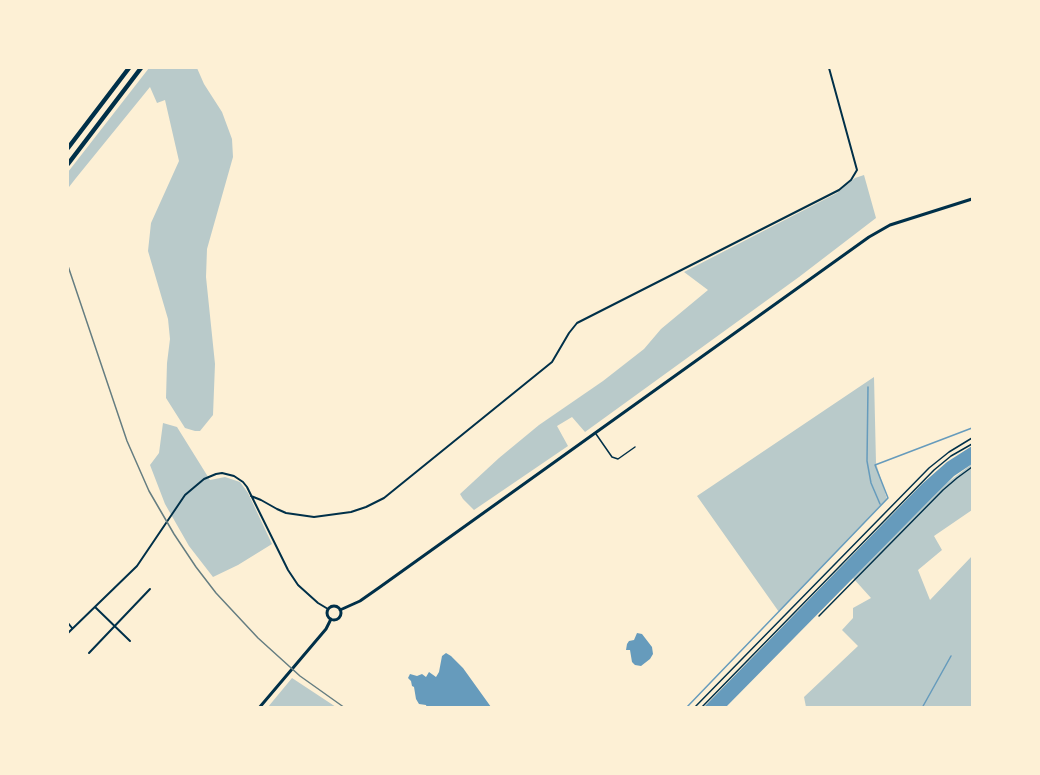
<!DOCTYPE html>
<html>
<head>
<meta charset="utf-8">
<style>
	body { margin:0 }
	#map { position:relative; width:1040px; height:775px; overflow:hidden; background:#fdf0d5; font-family:"Golos Text",sans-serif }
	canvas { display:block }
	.frame { position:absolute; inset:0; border:69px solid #fdf0d5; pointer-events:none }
</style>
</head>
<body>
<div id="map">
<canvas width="1040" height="775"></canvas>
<div class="frame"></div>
</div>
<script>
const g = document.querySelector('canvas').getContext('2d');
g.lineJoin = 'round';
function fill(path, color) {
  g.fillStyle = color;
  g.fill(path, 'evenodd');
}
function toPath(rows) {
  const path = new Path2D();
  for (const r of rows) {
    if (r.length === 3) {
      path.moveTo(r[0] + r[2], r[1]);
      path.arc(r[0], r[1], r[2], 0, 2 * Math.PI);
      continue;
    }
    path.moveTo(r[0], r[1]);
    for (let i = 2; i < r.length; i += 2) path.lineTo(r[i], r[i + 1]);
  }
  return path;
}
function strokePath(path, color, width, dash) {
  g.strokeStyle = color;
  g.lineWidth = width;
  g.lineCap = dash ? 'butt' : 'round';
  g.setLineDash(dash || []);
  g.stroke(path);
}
fill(toPath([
	[149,68,197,68,204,84,222,112,232,139,233,157,207,249,206,277,215,364,213,415,200,431,195,431,185,428,166,398,167,363,170,339,168,319,148,251,151,223,179,161,165,100,157,103,150,87,76,178,69,187,68,187,68,172],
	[864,175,876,218,799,277,585,432,572,417,557,426,568,446,474,510,463,499,460,494,499,458,539,425,603,381,644,349,661,329,708,290,684,272,837,193,855,178],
	[874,377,876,463,887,499,779,612,697,496],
	[163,423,177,427,210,480,225,477,240,482,248,493,272,544,238,565,213,577,189,546,165,504,150,465,159,453],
	[972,464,972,510,934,536,942,550,918,570,930,600,972,556,972,707,806,707,804,697,858,646,842,630,853,618,853,608,871,598,853,578,947,483],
	[292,678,336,707,268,707]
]), '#b9caca');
fill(toPath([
	[972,446,972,464,954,476,931,499,726,707,704,707,922,484,947,462],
	[637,633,642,634,652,647,653,654,650,659,641,666,635,665,632,662,630,650,626,650,627,644,629,641,634,640],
	[446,653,451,656,463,668,491,707,427,708,426,705,419,704,416,699,414,687,412,686,411,681,408,678,410,674,417,676,422,674,426,677,429,672,436,677,439,672,442,656]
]), '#669bbc');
strokePath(toPath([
	[868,387,867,461,871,483,880,504],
	[686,708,888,498,875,465,972,428],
	[922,708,951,656]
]), '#669bbc', 1.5);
strokePath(toPath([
	[819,616,943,490,957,478,972,467],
	[694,708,929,468,949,452,972,438],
	[701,708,934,470,951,456,972,444]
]), '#003049', 1.5);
strokePath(toPath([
	[596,434,612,457,618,459,635,447]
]), '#003049', 1.5);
strokePath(toPath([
	[251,496,261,500,277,509,286,513,314,517,351,512,366,507,384,498,552,362,569,333,577,323,839,190,851,180,857,170,829,68],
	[95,607,130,641],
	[68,623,72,628],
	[68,633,137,566,185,495,204,479,216,474,222,473,234,476,243,482,247,487,288,570,298,585,318,603,328,609],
	[89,653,150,589]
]), '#003049', 2);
strokePath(toPath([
	[334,613,7],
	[340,610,360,601,380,587,869,237,890,225,972,199],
	[259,708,326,629,331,619]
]), '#003049', 3);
strokePath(toPath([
	[68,148,129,68],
	[68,164,141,68]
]), '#003049', 4.5);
strokePath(toPath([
	[68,266,127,441,149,491,174,534,196,567,216,593,258,638,300,676,345,708]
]), '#657d81', 1.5);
</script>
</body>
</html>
